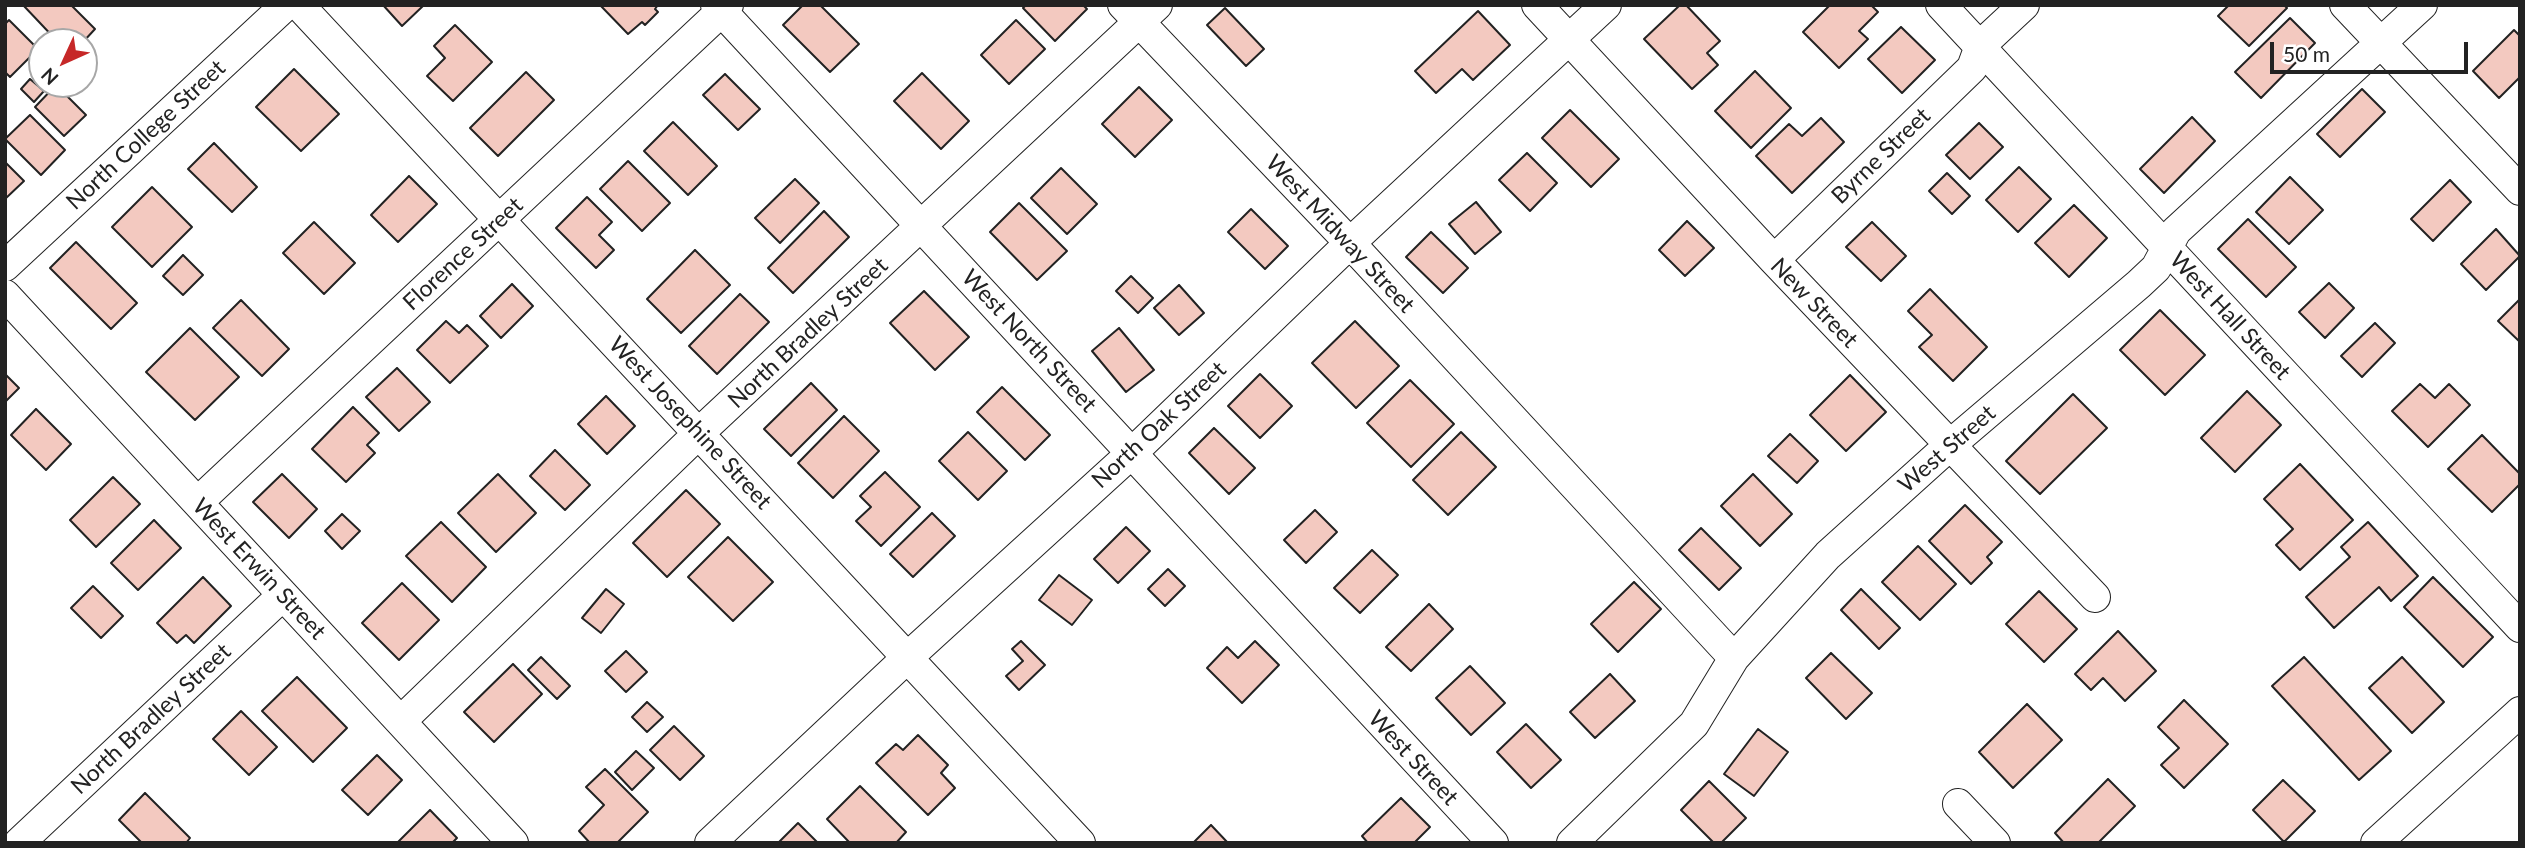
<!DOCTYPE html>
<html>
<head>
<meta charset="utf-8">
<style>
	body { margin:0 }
	#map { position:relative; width:2525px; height:848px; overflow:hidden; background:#fff; font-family:Lato,sans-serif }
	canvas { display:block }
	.frame { position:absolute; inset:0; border:7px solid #222; pointer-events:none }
	.north { position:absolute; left:28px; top:28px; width:70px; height:70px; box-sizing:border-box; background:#fff; border:2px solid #a7a7a7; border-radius:50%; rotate:225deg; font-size:19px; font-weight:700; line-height:28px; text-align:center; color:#222 }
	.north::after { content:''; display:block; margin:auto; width:24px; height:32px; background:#c62828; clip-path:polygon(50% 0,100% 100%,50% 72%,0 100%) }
	.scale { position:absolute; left:2270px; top:42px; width:198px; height:32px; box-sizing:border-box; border:4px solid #222; border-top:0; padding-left:9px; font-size:21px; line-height:24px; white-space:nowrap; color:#222; -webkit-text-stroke:5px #fff; paint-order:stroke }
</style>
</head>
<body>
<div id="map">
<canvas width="2525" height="848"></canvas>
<div class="frame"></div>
<div class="north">N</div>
<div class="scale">50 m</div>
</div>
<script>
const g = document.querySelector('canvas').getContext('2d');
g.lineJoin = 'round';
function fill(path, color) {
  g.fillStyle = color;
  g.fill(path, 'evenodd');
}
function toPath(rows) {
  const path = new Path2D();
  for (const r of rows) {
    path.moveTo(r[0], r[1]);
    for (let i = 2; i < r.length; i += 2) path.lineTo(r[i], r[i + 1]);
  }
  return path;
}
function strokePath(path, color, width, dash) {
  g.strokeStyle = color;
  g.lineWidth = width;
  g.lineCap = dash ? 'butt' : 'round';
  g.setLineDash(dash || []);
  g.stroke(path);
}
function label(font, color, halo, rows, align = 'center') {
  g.font = font + ' Lato,sans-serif';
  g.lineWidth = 5;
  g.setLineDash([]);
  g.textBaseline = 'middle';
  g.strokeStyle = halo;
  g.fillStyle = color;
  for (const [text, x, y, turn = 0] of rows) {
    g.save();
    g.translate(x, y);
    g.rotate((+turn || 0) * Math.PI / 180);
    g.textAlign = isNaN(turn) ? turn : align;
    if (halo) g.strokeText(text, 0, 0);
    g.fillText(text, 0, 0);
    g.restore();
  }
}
const building = toPath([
	[23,5,71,5,95,29,83,42,58,42,23,5],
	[383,5,424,5,402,26,383,5],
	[600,5,658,5,655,9,658,12,645,25,642,22,628,34,600,5],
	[803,5,820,5,859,44,830,72,783,25,803,5],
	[1026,5,1083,5,1087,9,1055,41,1023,8,1026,5],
	[1680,5,1686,5,1720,41,1707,53,1718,65,1692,89,1644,39,1680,5],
	[1830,5,1871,5,1878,12,1859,31,1868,39,1839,68,1803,32,1830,5],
	[2229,5,2284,5,2287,8,2249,46,2218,16,2229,5],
	[1225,8,1264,49,1246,66,1207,25,1225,8],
	[1478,11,1510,45,1473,80,1462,69,1436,93,1415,71,1478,11],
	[2290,18,2315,43,2261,98,2235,72,2290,18],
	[9,20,38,49,10,77,5,72,5,24,9,20],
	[1016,20,1045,49,1009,84,981,55,1016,20],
	[455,25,492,62,453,101,427,76,445,58,434,46,455,25],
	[1901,27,1935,60,1902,93,1868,59,1901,27],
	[2514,30,2520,36,2520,77,2499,98,2473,71,2514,30],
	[294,69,339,114,301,151,256,107,294,69],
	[1755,71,1791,108,1751,148,1715,111,1755,71],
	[526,72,554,100,498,156,470,128,526,72],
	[922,73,969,121,941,149,894,101,922,73],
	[725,74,760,109,738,130,703,95,725,74],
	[30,79,44,91,34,102,21,89,30,79],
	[56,85,86,115,64,136,35,107,56,85],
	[1139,87,1172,120,1135,157,1102,124,1139,87],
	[2362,89,2385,112,2340,157,2317,134,2362,89],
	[1570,110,1619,159,1591,187,1542,138,1570,110],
	[30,115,65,150,41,175,5,139,30,115],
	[2192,117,2215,141,2164,193,2140,169,2192,117],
	[1821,118,1844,142,1792,193,1756,156,1789,124,1802,136,1821,118],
	[673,122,717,166,688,195,644,151,673,122],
	[1979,123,2003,147,1970,179,1946,155,1979,123],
	[214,143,257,187,232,212,188,169,214,143],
	[1527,153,1557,183,1530,211,1499,180,1527,153],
	[628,161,670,203,642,231,600,189,628,161],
	[5,162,24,181,5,199,5,162],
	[2019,167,2051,199,2018,232,1986,200,2019,167],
	[1061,168,1097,204,1067,234,1031,198,1061,168],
	[1947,173,1970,196,1952,214,1929,191,1947,173],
	[409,176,437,204,398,242,371,215,409,176],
	[2290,177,2323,210,2289,244,2256,212,2290,177],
	[795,179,819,203,780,243,755,218,795,179],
	[2450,180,2471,202,2433,241,2411,219,2450,180],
	[152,187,192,227,152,267,112,227,152,187],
	[587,197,612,222,599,235,614,250,596,268,556,228,587,197],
	[1476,202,1501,232,1475,254,1449,224,1476,202],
	[1019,203,1067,251,1037,280,990,232,1019,203],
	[2074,205,2107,238,2069,277,2035,243,2074,205],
	[1251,209,1288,246,1265,269,1228,232,1251,209],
	[824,211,849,237,793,293,768,268,824,211],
	[2248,219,2296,267,2266,297,2218,249,2248,219],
	[1687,221,1714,248,1685,276,1659,250,1687,221],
	[314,222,355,263,324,294,283,253,314,222],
	[1872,222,1906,256,1881,281,1846,247,1872,222],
	[2496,229,2520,256,2486,290,2461,264,2496,229],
	[1431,232,1468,268,1443,293,1406,257,1431,232],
	[76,242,137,303,111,329,50,268,76,242],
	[695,250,730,285,681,333,647,299,695,250],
	[183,255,203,275,183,295,163,276,183,255],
	[1131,276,1153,298,1138,313,1116,291,1131,276],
	[2329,283,2354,308,2325,338,2299,312,2329,283],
	[512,284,533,306,501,338,480,316,512,284],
	[1179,285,1204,313,1179,335,1154,308,1179,285],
	[1930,289,1987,347,1953,381,1919,347,1932,335,1908,311,1930,289],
	[924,291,969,337,935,370,890,323,924,291],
	[740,294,769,322,717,374,689,346,740,294],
	[2520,299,2520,342,2498,321,2520,299],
	[241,300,289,349,262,376,213,328,241,300],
	[2160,310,2205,355,2165,395,2120,350,2160,310],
	[446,321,459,333,467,325,488,346,450,383,417,350,446,321],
	[1355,321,1399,366,1356,408,1312,363,1355,321],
	[2375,323,2395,343,2362,377,2341,356,2375,323],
	[190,328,239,377,195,420,146,372,190,328],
	[1119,328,1154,370,1126,392,1092,351,1119,328],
	[397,368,430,402,399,431,366,397,397,368],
	[5,374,19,388,5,402,5,374],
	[1260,374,1292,406,1260,438,1228,406,1260,374],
	[1850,375,1886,412,1846,451,1810,415,1850,375],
	[1410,380,1454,424,1411,467,1367,423,1410,380],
	[811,383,837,410,791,456,764,429,811,383],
	[2420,384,2435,398,2449,384,2470,405,2428,447,2392,411,2420,384],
	[1002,387,1050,435,1025,460,977,412,1002,387],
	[2247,391,2281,425,2235,472,2201,438,2247,391],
	[2073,394,2107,428,2040,494,2006,461,2073,394],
	[606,396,635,426,607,454,578,424,606,396],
	[353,407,379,433,367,445,375,453,346,482,312,449,353,407],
	[36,409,71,444,46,470,11,435,36,409],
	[844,416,879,451,833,498,798,463,844,416],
	[1214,428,1255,468,1229,494,1189,453,1214,428],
	[968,432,1007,471,978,500,939,461,968,432],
	[1461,432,1496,467,1448,515,1413,480,1461,432],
	[1790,434,1818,461,1797,483,1768,456,1790,434],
	[2482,435,2520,474,2520,484,2492,512,2448,469,2482,435],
	[555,450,590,485,565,510,530,476,555,450],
	[2300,464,2353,520,2300,570,2276,545,2293,529,2264,499,2300,464],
	[885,472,920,507,881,546,856,521,871,507,860,496,885,472],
	[282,474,317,509,289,538,253,502,282,474],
	[498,474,536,513,496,552,458,513,498,474],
	[1753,474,1792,514,1760,546,1721,506,1753,474],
	[113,477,140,504,96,547,70,520,113,477],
	[686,490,720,524,667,577,633,543,686,490],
	[1965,505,2002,542,1987,557,1992,563,1971,584,1929,541,1965,505],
	[1315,510,1337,532,1306,563,1284,540,1315,510],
	[932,513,955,536,913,577,890,554,932,513],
	[342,514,360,531,342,549,325,531,342,514],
	[154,520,181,548,138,590,111,563,154,520],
	[441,522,486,567,452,602,406,556,441,522],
	[2368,522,2418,576,2391,601,2379,587,2334,628,2306,597,2350,557,2341,547,2368,522],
	[1126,527,1150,551,1118,583,1094,559,1126,527],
	[1701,528,1741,568,1719,590,1679,550,1701,528],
	[728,537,773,582,733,621,688,577,728,537],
	[1918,546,1956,584,1920,620,1882,582,1918,546],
	[1372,550,1398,575,1360,613,1334,588,1372,550],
	[1168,569,1185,586,1165,606,1148,589,1168,569],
	[1059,575,1092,600,1072,625,1039,600,1059,575],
	[203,577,231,606,194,643,186,635,177,643,157,623,203,577],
	[2433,577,2493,637,2463,667,2404,607,2433,577],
	[1634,582,1661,609,1618,652,1591,624,1634,582],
	[402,583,439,620,399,660,362,623,402,583],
	[93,586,123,616,101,638,71,608,93,586],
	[606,589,624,604,601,633,582,618,606,589],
	[1861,589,1900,628,1879,649,1841,610,1861,589],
	[2039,591,2077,629,2044,662,2006,624,2039,591],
	[1429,604,1453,629,1411,671,1386,647,1429,604],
	[2118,631,2156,671,2125,701,2103,678,2091,690,2075,674,2118,631],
	[1021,641,1045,665,1019,690,1006,676,1023,661,1012,649,1021,641],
	[1255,641,1279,665,1242,703,1207,668,1227,647,1238,658,1255,641],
	[626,651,647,672,626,692,605,671,626,651],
	[1831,653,1872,693,1846,719,1806,678,1831,653],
	[541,657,570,686,557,699,528,670,541,657],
	[2304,657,2391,751,2359,780,2272,686,2304,657],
	[2402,657,2444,702,2412,733,2369,688,2402,657],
	[513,664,542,694,494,742,464,712,513,664],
	[1470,666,1505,703,1471,735,1436,698,1470,666],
	[1610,674,1635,701,1595,738,1570,712,1610,674],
	[297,677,347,728,313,762,262,711,297,677],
	[2184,700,2228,744,2184,788,2161,765,2179,748,2158,727,2184,700],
	[647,702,663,717,647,732,632,717,647,702],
	[2027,704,2062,740,2013,788,1979,752,2027,704],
	[241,711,277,747,249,775,213,739,241,711],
	[1526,724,1561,760,1531,788,1497,752,1526,724],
	[674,726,704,756,680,780,650,750,674,726],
	[1758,729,1788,752,1754,796,1724,774,1758,729],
	[918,735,948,765,941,773,955,788,928,815,876,763,896,744,903,750,918,735],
	[636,751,654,768,632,790,615,772,636,751],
	[377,755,402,780,368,815,342,790,377,755],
	[605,769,648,812,617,843,590,843,579,831,604,805,586,787,605,769],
	[2108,779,2135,806,2098,843,2064,843,2055,833,2108,779],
	[2283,780,2315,811,2284,842,2253,810,2283,780],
	[1709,781,1746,818,1721,843,1714,843,1681,810,1709,781],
	[860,786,906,832,896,843,850,843,827,819,860,786],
	[145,793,190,838,186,843,142,843,119,820,145,793],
	[1401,798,1430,827,1414,843,1368,843,1362,836,1401,798],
	[430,810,457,838,452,843,397,843,430,810],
	[798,823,818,843,778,843,798,823],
	[1211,825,1228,843,1193,843,1211,825]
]);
fill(building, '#f3c9c0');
strokePath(building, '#222', 2);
const minor = toPath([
	[299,5,1080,843],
	[716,5,1493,843],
	[1123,5,1350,243,1734,658],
	[1537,5,1774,260,2095,597],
	[1941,5,2520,627],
	[2345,5,2520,190],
	[1774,260,1972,68,1980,46,2024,5],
	[5,266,286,5],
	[5,295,513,843],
	[198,502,728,5],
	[401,721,699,433,1157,5],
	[1958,804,1995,843],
	[19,843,283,595],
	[710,843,908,657,1133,452,1350,243,1606,5],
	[1572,843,1694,724,1734,658,1828,555,1950,445,2139,284,2156,268,2176,231,2422,5],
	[2376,843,2520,712]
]);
strokePath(minor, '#222', 32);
strokePath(minor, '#fff', 30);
label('23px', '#222', '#fff', [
	["North College Street",146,135,-43],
	["Byrne Street",1881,156,-44],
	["West Midway Street",1340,234,47],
	["Florence Street",463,254,-43],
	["New Street",1814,303,46],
	["West Hall Street",2230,316,47],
	["North Bradley Street",808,333,-43],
	["West North Street",1029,341,47],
	["West Josephine Street",690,423,47],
	["North Oak Street",1159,425,-43],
	["West Street",1947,449,-41],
	["West Erwin Street",259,569,47],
	["North Bradley Street",151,719,-43],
	["West Street",1413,758,47]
]);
</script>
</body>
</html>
